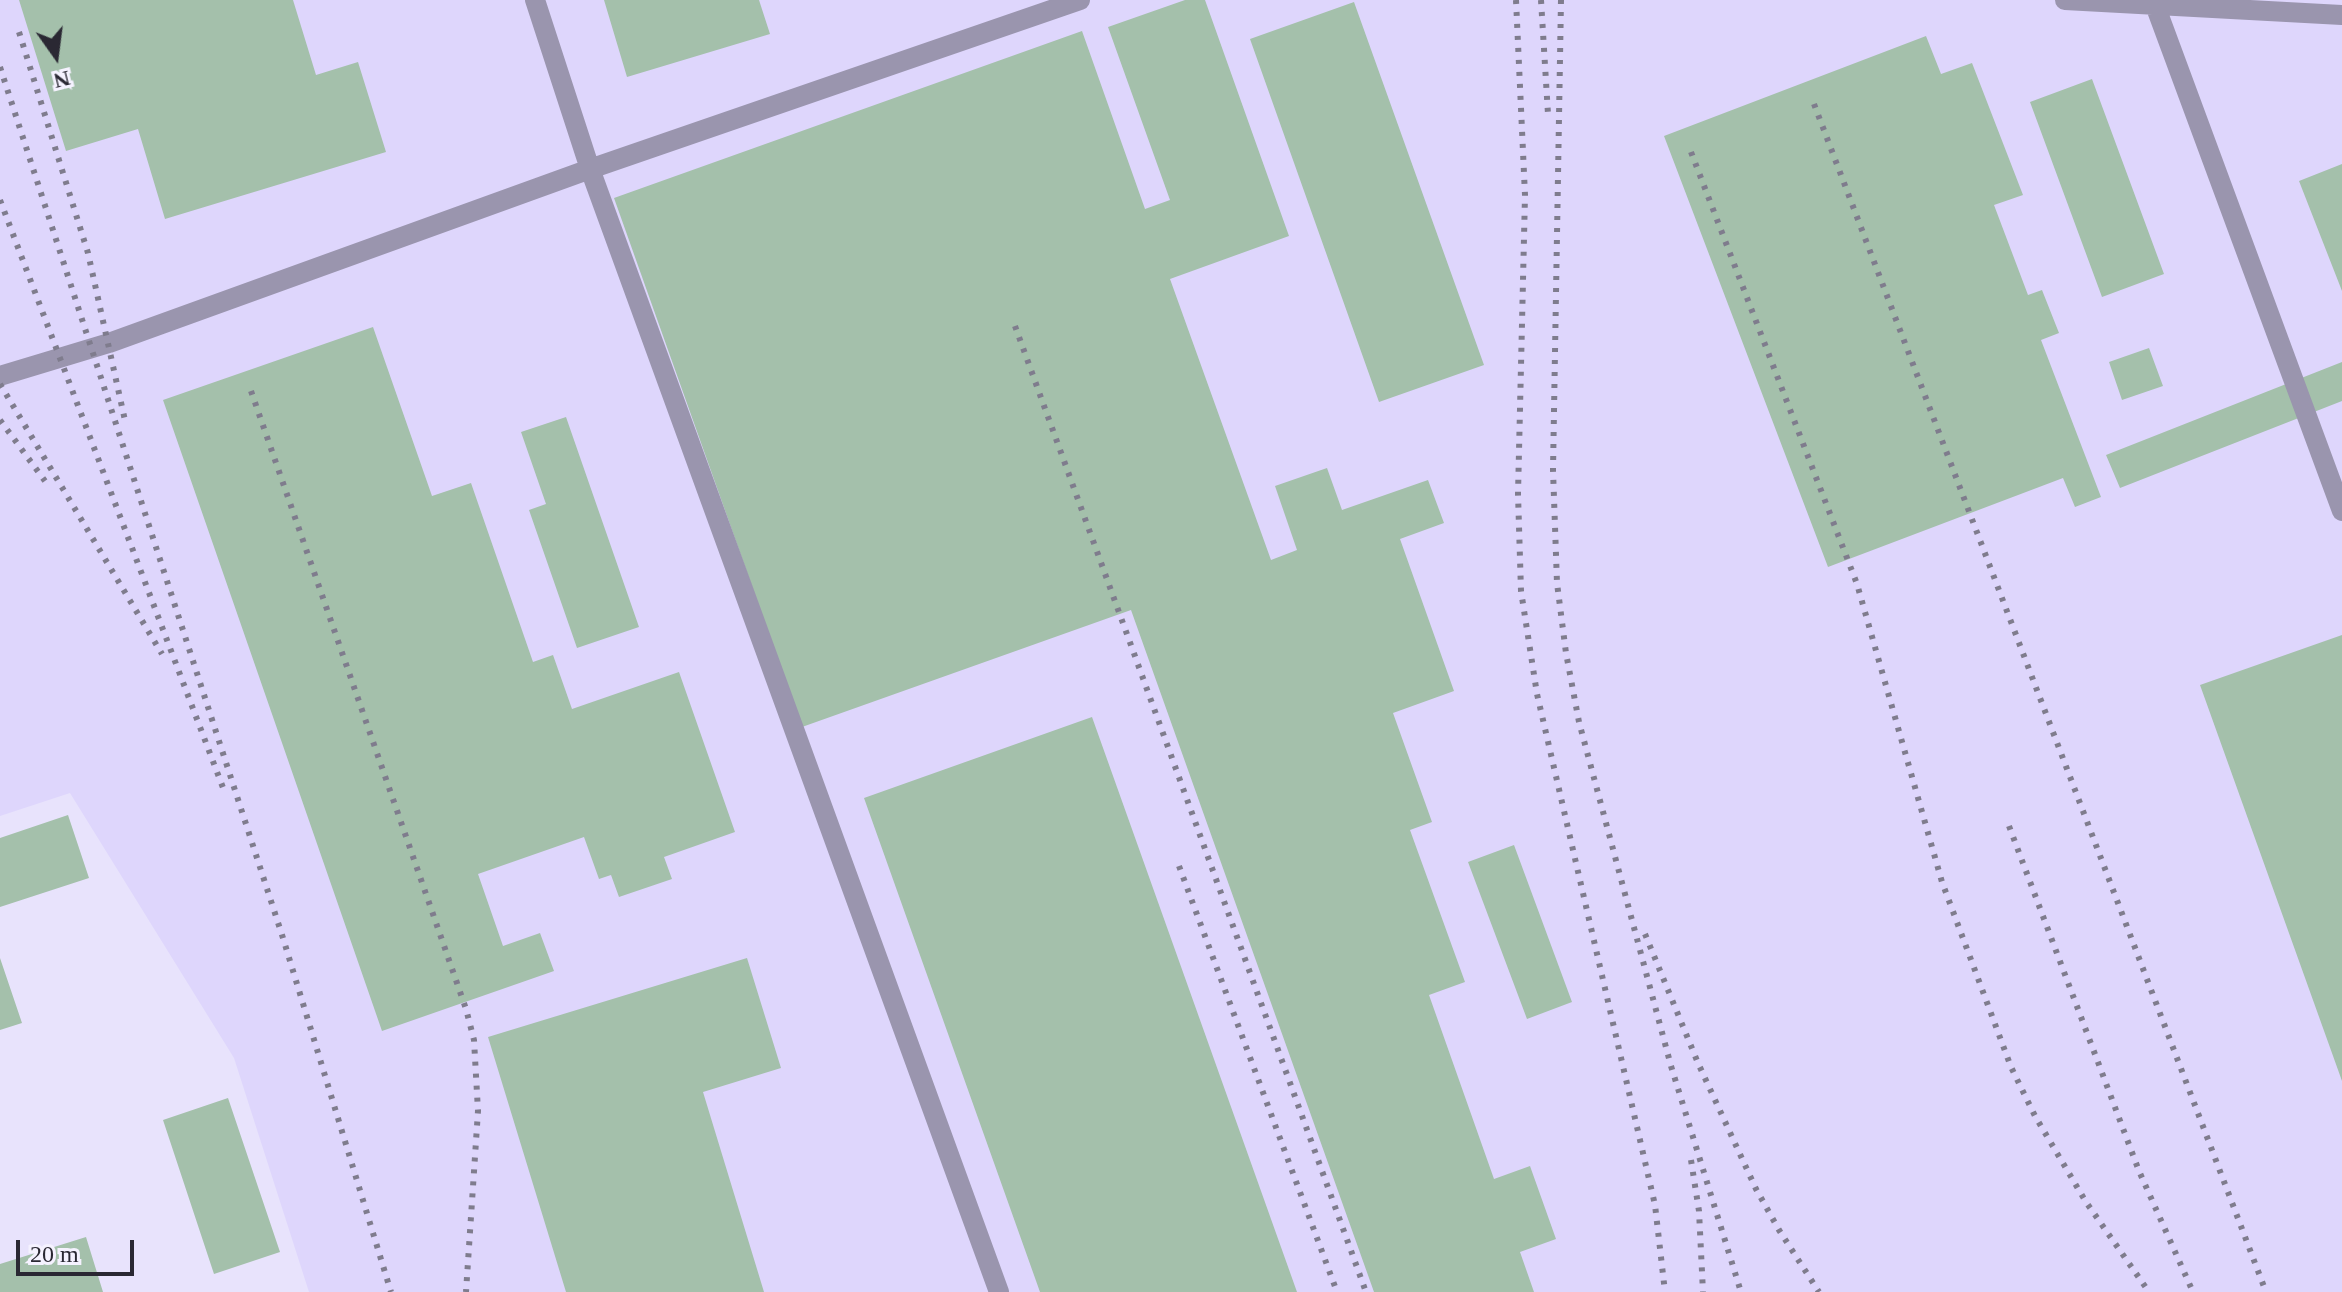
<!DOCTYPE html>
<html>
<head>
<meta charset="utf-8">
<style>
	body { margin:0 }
	#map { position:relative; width:2342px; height:1292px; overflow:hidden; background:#e8e3fc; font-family:Georgia,serif }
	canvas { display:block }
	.north { position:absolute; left:16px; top:16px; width:80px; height:80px; -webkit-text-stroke:6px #f5f2ff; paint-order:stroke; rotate:166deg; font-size:22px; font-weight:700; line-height:32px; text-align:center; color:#2a2833 }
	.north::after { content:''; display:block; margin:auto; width:28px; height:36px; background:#2a2833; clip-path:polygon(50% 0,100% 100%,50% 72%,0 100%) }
	.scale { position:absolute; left:16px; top:1240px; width:118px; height:36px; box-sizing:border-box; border:4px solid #2a2833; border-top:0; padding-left:10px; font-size:24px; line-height:28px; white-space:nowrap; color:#2a2833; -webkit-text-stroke:6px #f5f2ff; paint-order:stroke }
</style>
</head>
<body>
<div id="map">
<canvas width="2342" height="1292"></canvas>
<div class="north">N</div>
<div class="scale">20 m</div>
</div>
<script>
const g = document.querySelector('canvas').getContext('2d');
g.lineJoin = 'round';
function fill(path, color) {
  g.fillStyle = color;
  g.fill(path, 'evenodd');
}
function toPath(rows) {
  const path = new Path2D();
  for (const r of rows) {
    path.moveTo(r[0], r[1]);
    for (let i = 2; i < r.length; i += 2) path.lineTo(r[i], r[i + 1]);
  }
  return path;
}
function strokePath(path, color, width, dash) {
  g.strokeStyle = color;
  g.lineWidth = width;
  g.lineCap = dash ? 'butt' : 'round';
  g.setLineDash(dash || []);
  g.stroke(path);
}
fill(toPath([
	[0,0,2342,0,2342,1292,309,1292,234,1058,70,793,0,816]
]), '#ded6fc');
fill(toPath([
	[19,0,293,0,316,75,358,62,386,152,165,219,138,129,66,151],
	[604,0,759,0,770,34,627,77],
	[1185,0,1205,0,1289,236,1170,279,1271,560,1297,550,1275,486,1327,468,1342,510,1428,480,1444,523,1400,539,1454,691,1393,713,1432,822,1410,830,1465,982,1429,995,1494,1179,1530,1166,1556,1239,1520,1252,1534,1292,1374,1292,1131,610,802,727,614,198,1082,31,1145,209,1170,200,1108,27],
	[1354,2,1484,365,1379,402,1250,39],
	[1926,36,1941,74,1972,63,2023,195,1994,205,2028,295,2042,290,2059,333,2041,340,2101,497,2075,507,2063,478,1828,567,1664,136],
	[2092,79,2164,274,2102,297,2030,102],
	[2342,164,2342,291,2299,181],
	[373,327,432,496,471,483,533,662,553,655,572,709,679,672,735,832,664,857,672,879,619,897,611,875,599,879,584,837,478,874,503,946,540,933,554,971,382,1031,163,400],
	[2149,348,2163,386,2122,400,2109,362],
	[2342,362,2342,401,2120,488,2106,455],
	[566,417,639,627,577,648,529,510,546,504,521,432],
	[2342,635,2342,1081,2200,685],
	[1092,717,1297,1292,1040,1292,864,798],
	[68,815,89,878,0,907,0,838],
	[1514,845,1572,1002,1527,1019,1468,862],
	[0,958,22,1023,0,1030],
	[747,958,781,1068,703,1092,764,1292,566,1292,488,1037],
	[228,1098,280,1252,214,1274,163,1120],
	[86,1237,103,1292,0,1292,0,1264]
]), '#a4c0ab');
strokePath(toPath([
	[535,0,590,169,999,1292],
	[2065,0,2342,15],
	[2155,5,2342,511],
	[0,376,109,343,590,169,1080,0]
]), '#9a95ae', 20);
strokePath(toPath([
	[1516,0,1525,195,1518,494,1521,591,1537,694,1655,1205,1665,1292],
	[1541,0,1548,114],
	[1561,0,1553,470,1557,583,1566,653,1579,722,1671,1066,1741,1292],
	[19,32,88,253,126,425],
	[0,67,283,938,391,1292],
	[1814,104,2266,1292],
	[1691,152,1857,584,1942,882,2011,1067,2035,1116,2086,1202,2149,1292],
	[0,200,225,793],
	[1015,326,1366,1292],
	[0,384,162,654],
	[251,391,466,1009,474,1040,478,1111,466,1292],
	[0,420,45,481],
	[2009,826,2139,1171,2193,1292],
	[1179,866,1337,1292],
	[1645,934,1698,1063,1756,1189,1779,1230,1819,1292],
	[1691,1160,1699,1211,1703,1292]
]), '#7f7c8d', 6, [4, 8]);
</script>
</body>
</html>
